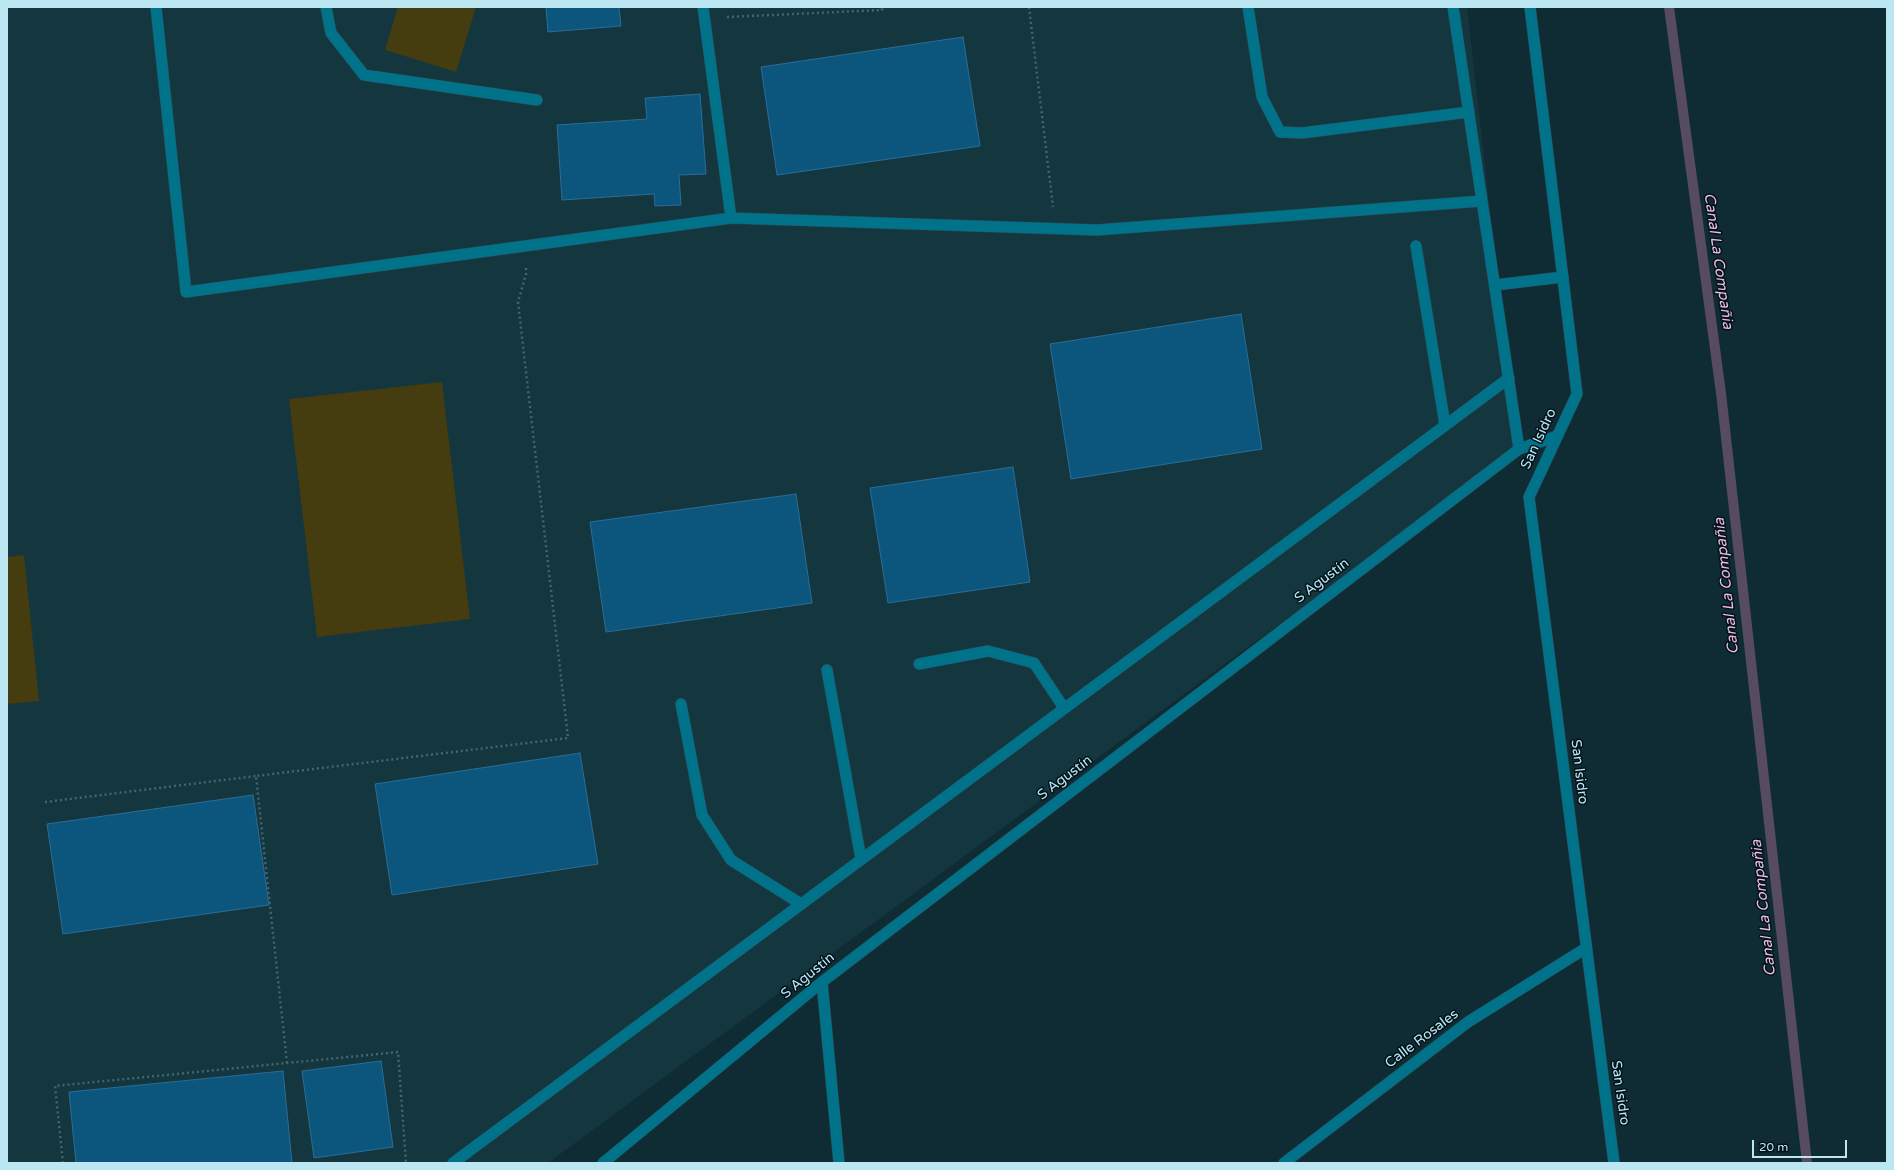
<!DOCTYPE html>
<html>
<head>
<meta charset="utf-8">
<style>
	body { margin:0 }
	#map { position:relative; width:1894px; height:1170px; overflow:hidden; background:#0f2b33; font-family:"Varela Round",sans-serif }
	canvas { display:block }
	.frame { position:absolute; inset:0; border:8px solid #bde6f3; pointer-events:none }
	.scale { position:absolute; left:1752px; top:1140px; width:95px; height:18px; box-sizing:border-box; border:2px solid #bde6f3; border-top:0; padding-left:5px; font-size:12px; line-height:14px; white-space:nowrap; color:#bde6f3; -webkit-text-stroke:3px #00131a; paint-order:stroke }
</style>
</head>
<body>
<div id="map">
<canvas width="1894" height="1170"></canvas>
<div class="frame"></div>
<div class="scale">20 m</div>
</div>
<script>
const g = document.querySelector('canvas').getContext('2d');
g.lineJoin = 'round';
function fill(path, color) {
  g.fillStyle = color;
  g.fill(path, 'evenodd');
}
function toPath(rows) {
  const path = new Path2D();
  for (const r of rows) {
    path.moveTo(r[0], r[1]);
    for (let i = 2; i < r.length; i += 2) path.lineTo(r[i], r[i + 1]);
  }
  return path;
}
function strokePath(path, color, width, dash) {
  g.strokeStyle = color;
  g.lineWidth = width;
  g.lineCap = dash ? 'butt' : 'round';
  g.setLineDash(dash || []);
  g.stroke(path);
}
function label(font, color, halo, rows, align = 'center') {
  g.font = font + ' "Varela Round",sans-serif';
  g.lineWidth = 3;
  g.setLineDash([]);
  g.textBaseline = 'middle';
  g.strokeStyle = halo;
  g.fillStyle = color;
  for (const [text, x, y, turn = 0] of rows) {
    g.save();
    g.translate(x, y);
    g.rotate((+turn || 0) * Math.PI / 180);
    g.textAlign = isNaN(turn) ? turn : align;
    if (halo) g.strokeText(text, 0, 0);
    g.fillText(text, 0, 0);
    g.restore();
  }
}
fill(toPath([
	[7,7,1467,7,1517,449,548,1163,7,1163]
]), '#14363f');
fill(toPath([
	[398,7,476,7,456,72,385,50],
	[442,382,470,619,317,637,289,399],
	[24,555,39,701,7,704,7,557]
]), '#453c10');
strokePath(toPath([
	[1669,7,1721,393,1807,1163]
]), '#564b60', 10);
const building = toPath([
	[546,7,619,7,621,26,548,32,546,7],
	[963,37,980,146,777,175,761,67,963,37],
	[700,94,706,174,679,175,681,205,655,206,654,194,562,200,557,125,647,119,645,98,700,94],
	[1241,314,1262,449,1071,479,1050,344,1241,314],
	[1013,467,1030,582,888,603,870,488,1013,467],
	[796,494,812,603,606,632,590,522,796,494],
	[580,753,598,864,392,895,375,784,580,753],
	[253,795,269,905,63,934,47,824,253,795],
	[381,1061,393,1147,314,1158,302,1071,381,1061],
	[283,1071,292,1163,76,1163,69,1092,283,1071]
]);
fill(building, '#0c567d');
strokePath(building, '#2a6d95', 1);
const service = toPath([
	[156,7,186,292,731,218,703,7],
	[326,7,331,33,364,75,537,100],
	[1248,7,1262,97,1280,132,1302,133,1469,112],
	[1453,7,1519,449],
	[731,218,1097,230,1482,201],
	[1416,246,1445,425],
	[1495,285,1563,277],
	[919,664,988,651,1034,663,1064,708],
	[827,670,861,859],
	[681,704,702,815,731,860,801,904],
	[822,982,839,1163],
	[453,1163,1509,378]
]);
const minor = toPath([
	[603,1163,822,982,1519,449,1557,436],
	[1284,1163,1468,1022,1586,948]
]);
const secondary = toPath([
	[1530,7,1577,394,1529,497,1614,1163]
]);
strokePath(service, '#2d464e', 12);
strokePath(minor, '#2d464e', 12);
strokePath(secondary, '#2d464e', 12);
strokePath(toPath([
	[1029,7,1053,207],
	[727,17,882,10,882,7],
	[45,802,256,776],
	[287,1063,256,776,568,738,518,302,526,274,526,268],
	[63,1163,55,1086,398,1052,406,1163]
]), '#44646e', 2.5, [2, 3]);
strokePath(service, '#00728a', 11);
strokePath(minor, '#00728a', 11);
strokePath(secondary, '#00728a', 11);
label('14px', '#bde6f3', '#00131a', [
	["San Isidro",1539,439,-65],
	["S Agustín",1322,581,-37],
	["San Isidro",1579,772,83],
	["S Agustín",1065,778,-37],
	["S Agustín",808,976,-39],
	["Calle Rosales",1422,1039,-37],
	["San Isidro",1620,1093,82]
]);
label('italic 15px', '#f2bbe0', '#00131a', [
	["Canal La Compañia",1718,261,82],
	["Canal La Compañia",1727,586,-96],
	["Canal La Compañia",1764,908,-96]
]);
</script>
</body>
</html>
